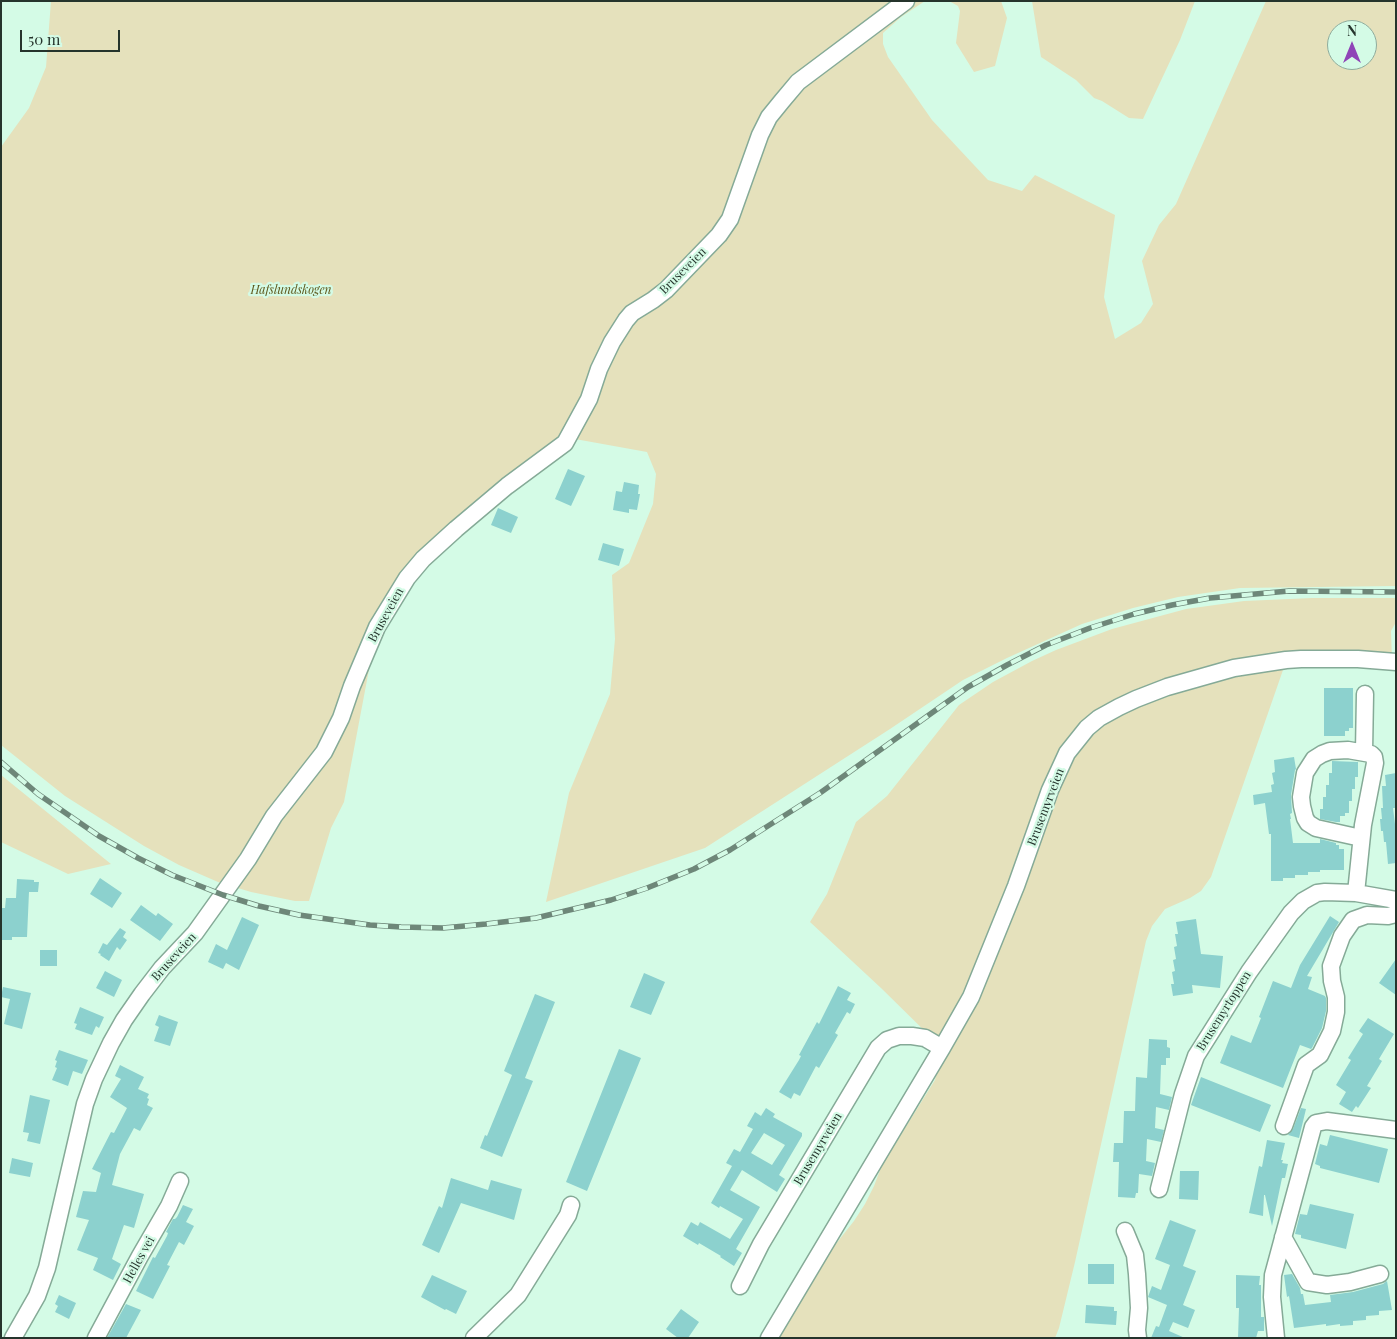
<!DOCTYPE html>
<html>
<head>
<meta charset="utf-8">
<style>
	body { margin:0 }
	#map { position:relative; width:1397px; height:1339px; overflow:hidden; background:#d4fbe6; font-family:"Playfair Display",serif }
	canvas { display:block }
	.frame { position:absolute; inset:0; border:2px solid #25342c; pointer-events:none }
	.north { position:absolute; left:1327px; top:20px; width:50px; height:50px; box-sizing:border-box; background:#d4fbe6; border:1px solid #8eab9c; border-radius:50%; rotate:0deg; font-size:14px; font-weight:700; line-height:20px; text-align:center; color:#25342c }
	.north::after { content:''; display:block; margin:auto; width:18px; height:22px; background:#8f45b7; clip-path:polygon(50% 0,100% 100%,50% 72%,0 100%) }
	.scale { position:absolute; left:20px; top:30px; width:100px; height:22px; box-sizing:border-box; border:2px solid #25342c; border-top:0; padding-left:6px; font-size:15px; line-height:18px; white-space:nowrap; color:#25342c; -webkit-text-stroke:4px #d4fbe6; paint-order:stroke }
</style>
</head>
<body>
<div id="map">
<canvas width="1397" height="1339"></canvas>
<div class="frame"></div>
<div class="north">N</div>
<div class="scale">50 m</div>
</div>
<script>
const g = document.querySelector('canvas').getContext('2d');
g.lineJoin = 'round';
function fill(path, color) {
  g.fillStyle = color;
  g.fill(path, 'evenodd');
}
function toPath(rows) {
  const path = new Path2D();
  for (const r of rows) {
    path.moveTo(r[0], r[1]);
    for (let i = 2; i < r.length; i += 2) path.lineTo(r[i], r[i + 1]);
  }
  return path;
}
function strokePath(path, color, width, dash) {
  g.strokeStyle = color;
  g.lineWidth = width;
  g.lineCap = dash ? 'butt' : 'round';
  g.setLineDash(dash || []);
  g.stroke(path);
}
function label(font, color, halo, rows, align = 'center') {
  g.font = font + ' "Playfair Display",serif';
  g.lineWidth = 4.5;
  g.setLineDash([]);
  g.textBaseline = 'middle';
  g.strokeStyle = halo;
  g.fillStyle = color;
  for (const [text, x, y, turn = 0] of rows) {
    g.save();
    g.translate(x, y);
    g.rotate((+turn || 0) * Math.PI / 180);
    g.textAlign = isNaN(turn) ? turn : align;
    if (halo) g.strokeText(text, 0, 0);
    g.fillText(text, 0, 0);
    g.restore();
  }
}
fill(toPath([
	[51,1,925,1,901,17,883,33,883,44,888,57,932,120,988,180,1022,191,1035,175,1115,215,1104,297,1115,339,1141,323,1153,304,1142,261,1159,225,1176,204,1266,1,1396,1,1396,586,1240,588,1178,597,1133,608,1082,624,1007,658,963,680,890,729,705,848,546,902,569,793,610,694,615,639,612,575,629,563,653,504,656,474,647,452,575,439,456,529,377,627,344,802,331,828,309,901,295,901,251,892,218,882,179,865,144,846,65,796,1,745,1,147,29,108,46,67],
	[1337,30,1367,30,1367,60,1337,60],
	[949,1,1001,1,1007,18,995,66,974,72,956,43,960,11,958,6],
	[1032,1,1195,1,1180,40,1143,119,1129,118,1102,101,1094,98,1076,80,1041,57],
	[1312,598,1396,598,1396,622,1391,631,1392,661,1286,660,1283,670,1211,877,1201,891,1190,898,1165,909,1152,926,1146,941,1075,1262,1059,1328,1055,1338,778,1338,831,1250,854,1221,865,1204,874,1186,882,1165,935,1080,942,1048,881,988,810,922,827,894,856,822,887,796,959,705,993,682,1032,661,1056,650,1112,629,1186,609,1244,601],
	[1,775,69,830,111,864,68,874,1,842]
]), '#e5e1bc');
fill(toPath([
	[568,469,585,476,571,506,555,499],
	[624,482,639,485,638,494,640,494,637,510,629,509,629,513,613,510,616,491,622,492],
	[498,508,518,517,511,533,491,525],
	[603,543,624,549,619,566,598,560],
	[1324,688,1353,688,1353,728,1349,728,1349,731,1345,731,1345,736,1324,736],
	[1294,757,1296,769,1295,770,1291,795,1292,813,1290,814,1291,819,1290,819,1293,843,1320,843,1320,839,1336,843,1336,845,1339,845,1339,849,1344,849,1344,870,1320,870,1320,872,1308,872,1308,875,1295,875,1295,878,1283,878,1283,881,1271,881,1271,834,1269,834,1265,803,1254,805,1253,795,1272,792,1271,785,1274,784,1272,773,1275,772,1274,760],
	[1332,761,1358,762,1358,777,1355,777,1355,789,1352,789,1352,801,1349,801,1349,813,1345,813,1345,816,1340,816,1340,822,1336,822,1320,819,1320,809,1323,809,1323,797,1326,797,1326,785,1329,785,1329,773,1332,773],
	[1396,773,1396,806,1395,808,1393,808,1396,832,1396,863,1388,864,1386,842,1384,842,1383,831,1381,831,1380,819,1382,819,1381,808,1383,808,1382,786,1386,786,1385,775],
	[100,878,122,893,112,908,90,894],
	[17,879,34,880,34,882,39,882,38,892,29,892,27,937,12,937,12,940,1,940,2,908,5,908,6,898,16,898],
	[141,905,156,916,158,913,173,924,160,941,130,920],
	[1330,916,1339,922,1307,976,1312,977,1308,989,1325,996,1326,998,1326,1011,1322,1028,1312,1048,1311,1049,1300,1045,1283,1088,1220,1063,1231,1035,1251,1043,1261,1018,1259,1017,1273,981,1291,988,1300,965],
	[242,917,259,925,239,970,226,963,223,969,208,962,216,944,227,950],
	[1196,919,1201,954,1223,956,1220,988,1192,985,1193,993,1173,996,1171,984,1174,984,1172,972,1175,971,1173,960,1176,959,1174,947,1177,946,1175,934,1178,934,1176,922],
	[120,928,126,932,123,937,127,940,120,950,117,947,109,961,100,955,101,954,98,953,103,943,107,945],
	[40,950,57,950,57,966,40,966],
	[1396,959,1396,995,1379,983],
	[105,971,122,980,114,997,96,988],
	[644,973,665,982,651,1015,630,1007],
	[838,986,851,993,847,1000,855,1004,850,1014,847,1012,835,1033,838,1035,819,1068,816,1066,800,1096,794,1093,791,1099,779,1092,799,1060,801,1056,799,1055,817,1022,819,1024],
	[3,987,31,993,22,1029,4,1024,10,999,1,997],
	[535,994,555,1002,525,1078,533,1081,502,1157,480,1148,485,1135,487,1136,512,1075,504,1071],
	[80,1007,104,1017,99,1028,96,1026,92,1035,75,1029,77,1024,74,1023],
	[159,1015,178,1022,170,1046,154,1041,159,1027,155,1025],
	[1368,1018,1394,1034,1379,1059,1382,1061,1367,1086,1371,1088,1358,1108,1356,1106,1352,1112,1339,1104,1346,1092,1336,1085,1351,1060,1348,1058,1363,1034,1359,1031],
	[1149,1039,1167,1040,1167,1047,1170,1048,1170,1058,1166,1058,1166,1065,1161,1065,1160,1094,1172,1097,1169,1110,1156,1107,1155,1128,1164,1130,1161,1142,1147,1139,1146,1161,1155,1163,1152,1176,1139,1174,1138,1193,1136,1193,1135,1198,1118,1197,1119,1162,1113,1162,1114,1143,1123,1143,1124,1111,1135,1111,1136,1077,1147,1078],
	[619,1049,641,1058,587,1191,566,1182],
	[59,1050,88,1060,82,1074,73,1071,68,1086,52,1080,57,1068,55,1067,57,1061,55,1060],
	[120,1065,144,1077,138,1089,149,1094,147,1098,149,1099,147,1105,153,1108,140,1131,134,1128,120,1154,112,1185,144,1194,134,1228,124,1225,112,1259,121,1264,113,1280,93,1270,98,1258,77,1250,89,1220,76,1217,83,1191,96,1192,101,1173,92,1169,111,1132,114,1133,127,1108,110,1097,121,1079,115,1076],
	[1201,1077,1271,1105,1260,1132,1191,1105],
	[30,1095,50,1100,40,1144,27,1141,29,1133,23,1132],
	[766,1108,775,1114,773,1117,802,1133,802,1136,779,1175,785,1179,777,1192,742,1170,730,1190,760,1207,736,1249,742,1253,734,1266,720,1257,721,1256,699,1243,698,1245,683,1236,691,1222,698,1226,700,1222,730,1239,743,1219,720,1206,719,1208,711,1203,732,1166,726,1163,734,1149,740,1152,753,1129,747,1126,755,1112,761,1116],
	[764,1133,785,1145,772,1165,751,1153],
	[1301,1108,1306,1109,1299,1138,1288,1135,1293,1129],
	[1330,1135,1388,1149,1379,1183,1320,1168,1320,1166,1315,1164,1320,1144,1327,1146],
	[1267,1140,1285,1143,1281,1160,1283,1160,1282,1163,1288,1164,1285,1178,1282,1178,1272,1226,1265,1195,1264,1195,1263,1216,1249,1213,1259,1166,1262,1167],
	[12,1158,33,1163,30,1177,9,1173],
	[1180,1171,1199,1171,1198,1200,1179,1199],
	[451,1178,488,1190,491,1180,522,1189,514,1220,461,1203,439,1253,422,1245,439,1206,442,1208],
	[1310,1204,1354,1214,1346,1249,1301,1238,1301,1235,1295,1234,1300,1214,1307,1215],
	[183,1205,193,1209,186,1222,194,1226,184,1245,179,1242,167,1265,170,1266,153,1299,136,1291,153,1257,155,1258,167,1236,168,1233,166,1232,173,1219,175,1219,177,1217],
	[1170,1220,1196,1230,1183,1266,1196,1271,1183,1305,1195,1310,1188,1328,1173,1322,1169,1331,1185,1338,1151,1338,1156,1326,1159,1327,1167,1305,1148,1297,1152,1286,1161,1290,1170,1265,1155,1259],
	[1088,1264,1114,1264,1114,1284,1088,1284],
	[1292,1274,1300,1288,1301,1294,1303,1294,1305,1305,1331,1302,1330,1295,1353,1292,1383,1284,1387,1281,1392,1310,1379,1311,1379,1315,1366,1316,1366,1320,1353,1321,1353,1325,1340,1326,1340,1324,1326,1326,1326,1324,1294,1328,1289,1296,1287,1297,1284,1275],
	[432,1275,467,1291,456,1314,446,1309,445,1310,421,1297],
	[1236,1275,1260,1276,1259,1285,1261,1285,1261,1317,1264,1317,1264,1331,1258,1331,1256,1338,1238,1338,1239,1308,1236,1308],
	[59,1295,76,1303,69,1319,55,1312,58,1306,55,1304],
	[126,1304,141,1310,126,1338,107,1338],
	[1086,1305,1114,1307,1114,1311,1117,1311,1116,1325,1085,1323],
	[681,1309,699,1322,688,1338,678,1338,666,1329]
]), '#8cd1ce');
const minor = toPath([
	[1364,752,1365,694],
	[1356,893,1363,825,1375,763,1374,757,1371,754,1348,750,1330,751,1322,754,1314,759,1305,773,1301,797,1302,806,1305,818,1308,823,1316,828,1361,838],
	[1284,1126,1306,1065,1320,1055,1332,1031,1336,1012,1336,997,1332,981,1331,966,1342,936,1353,920,1367,915,1388,916,1396,914],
	[1159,1189,1183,1094,1196,1056,1249,972,1291,913,1303,901,1317,893,1325,892,1356,893,1396,900],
	[1125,1231,1135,1255,1137,1274,1139,1308,1137,1330,1138,1338],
	[1283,1237,1308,1282,1327,1285,1350,1282,1380,1274],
	[740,1286,761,1244,878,1048,887,1040,899,1036,912,1036,925,1038,942,1048],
	[13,1338,37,1296,47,1268,85,1104,94,1079,111,1043,124,1020,142,994,162,968,195,933,248,859,274,816,324,752,341,718,352,686,377,627,407,578,423,559,456,529,507,486,565,443,589,399,599,369,612,342,626,320,632,313,653,300,666,290,719,235,730,219,760,135,769,117,782,101,798,82,906,1],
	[96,1338,140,1256,169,1206,180,1181],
	[474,1338,518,1295,568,1215,571,1205],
	[769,1338,942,1048,971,997,1016,886,1050,790,1067,753,1087,728,1099,718,1119,707,1136,699,1167,687,1234,668,1286,660,1301,659,1358,659,1396,662],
	[1276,1338,1272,1297,1273,1275,1313,1127,1316,1123,1327,1121,1396,1130]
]);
strokePath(minor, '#85aa97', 19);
strokePath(minor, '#fff', 16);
const rail = toPath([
	[1,762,38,794,99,836,138,858,172,875,223,895,259,906,299,915,370,925,401,927,443,928,486,924,536,918,611,900,647,888,694,869,730,850,820,793,968,687,1007,665,1046,645,1090,628,1134,614,1172,605,1210,598,1289,591,1396,592]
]);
strokePath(rail, '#6e8779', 5.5);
strokePath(rail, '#d4fbe6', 4, [11]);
label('12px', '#25342c', '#d4fbe6', [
	["Bruseveien",683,271,-45],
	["Bruseveien",386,615,-61],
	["Brusemyrveien",1046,807,-69],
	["Bruseveien",174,957,-48],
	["Brusemyrtoppen",1224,1011,-58],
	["Brusemyrveien",818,1149,-59],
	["Helles vei",139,1260,-61]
]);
label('italic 12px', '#5e581c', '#d4fbe6', [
	["Hafslundskogen",291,290]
]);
</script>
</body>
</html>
